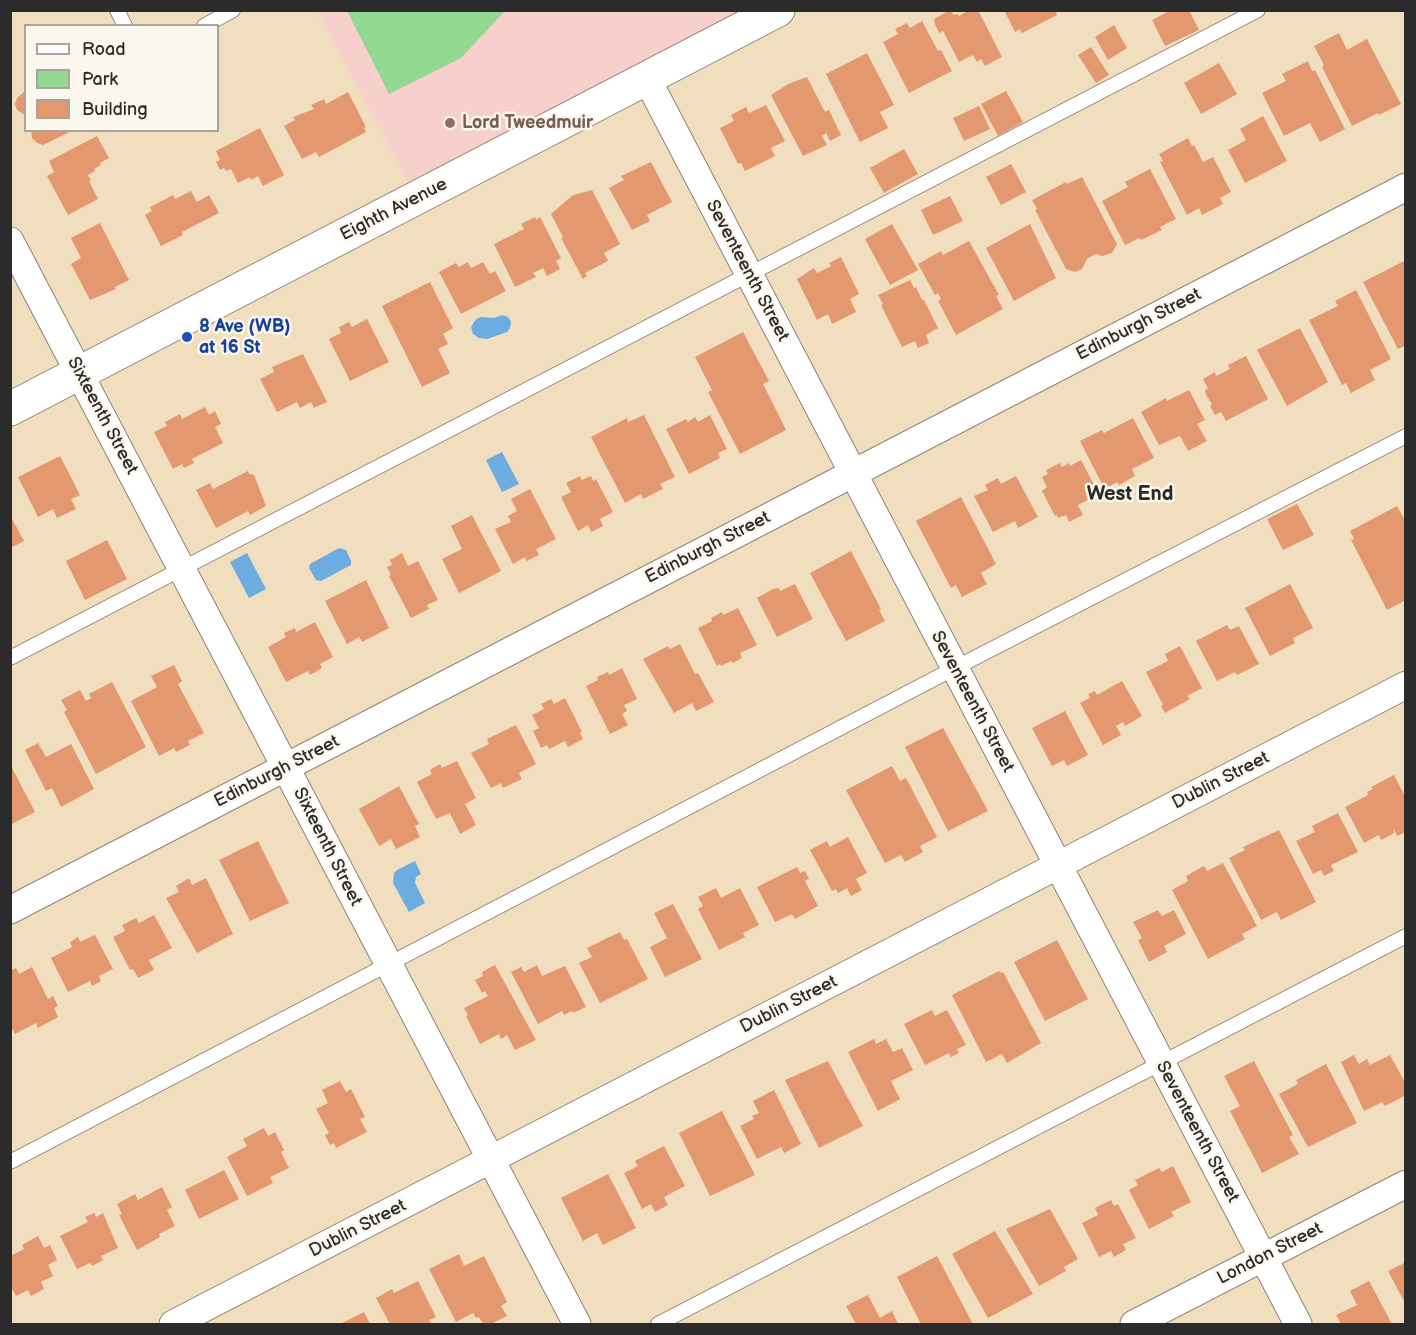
<!DOCTYPE html>
<html>
<head>
<meta charset="utf-8">
<style>
	body { margin:0 }
	#map { position:relative; width:1416px; height:1335px; overflow:hidden; background:#f1debf; font-family:"Balsamiq Sans",sans-serif }
	canvas { display:block }
	.frame { position:absolute; inset:0; border:12px solid #2b2b2b; pointer-events:none }
	.legend { position:absolute; left:24px; top:24px; width:195px; height:108px; box-sizing:border-box; background:#fbf7ec; border:2px solid #a8a59f; margin:0; padding:8px 10px; list-style:none; font-size:18px; color:#2b2b2b }
	.legend li { display:flex; align-items:center; gap:12px; height:30px }
	.legend b { width:30px; border:2px solid #a8a59f }
</style>
</head>
<body>
<div id="map">
<canvas width="1416" height="1335"></canvas>
<div class="frame"></div>
<ul class="legend">
<li><b style="height:8px;background:#fff"></b>Road</li>
<li><b style="height:16px;background:#93d993"></b>Park</li>
<li><b style="height:16px;background:#e39870"></b>Building</li>
</ul>
</div>
<script>
const g = document.querySelector('canvas').getContext('2d');
g.lineJoin = 'round';
function fill(path, color) {
  g.fillStyle = color;
  g.fill(path, 'evenodd');
}
function toPath(rows) {
  const path = new Path2D();
  for (const r of rows) {
    path.moveTo(r[0], r[1]);
    for (let i = 2; i < r.length; i += 2) path.lineTo(r[i], r[i + 1]);
  }
  return path;
}
function strokePath(path, color, width, dash) {
  g.strokeStyle = color;
  g.lineWidth = width;
  g.lineCap = dash ? 'butt' : 'round';
  g.setLineDash(dash || []);
  g.stroke(path);
}
function label(font, color, halo, rows, align = 'center') {
  g.font = font + ' "Balsamiq Sans",sans-serif';
  g.lineWidth = 5;
  g.setLineDash([]);
  g.textBaseline = 'middle';
  g.strokeStyle = halo;
  g.fillStyle = color;
  for (const [text, x, y, turn = 0] of rows) {
    g.save();
    g.translate(x, y);
    g.rotate((+turn || 0) * Math.PI / 180);
    g.textAlign = isNaN(turn) ? turn : align;
    if (halo) g.strokeText(text, 0, 0);
    g.fillText(text, 0, 0);
    g.restore();
  }
}
fill(toPath([
	[317,11,742,11,408,183]
]), '#f7d0cb');
fill(toPath([
	[347,11,505,11,461,58,389,94]
]), '#93d993');
fill(toPath([
	[502,315,508,317,511,322,510,328,507,332,487,339,479,338,473,334,471,327,476,319,481,317,494,318],
	[502,452,519,484,502,492,486,460],
	[339,548,346,550,351,561,351,565,321,581,316,580,309,568,310,564],
	[247,553,266,589,249,598,230,562],
	[415,861,421,874,416,877,415,883,425,903,409,912,393,883,394,873,397,870]
]), '#6cace0');
fill(toPath([
	[950,10,954,15,957,14,959,16,969,10,978,10,1002,57,985,66,981,59,977,62,973,55,959,62,943,31,939,33,935,24,934,19],
	[1004,10,1055,10,1057,15,1022,33,1020,29,1015,32],
	[1171,10,1189,10,1199,30,1165,46,1152,20],
	[922,21,938,51,941,50,952,71,909,93,883,42,898,34,895,29,907,23,910,28],
	[1114,25,1127,48,1108,60,1095,37],
	[1339,33,1347,50,1367,39,1401,104,1379,115,1378,113,1352,126,1322,67,1324,65,1314,46],
	[1091,47,1109,75,1096,83,1078,55],
	[867,53,894,105,880,112,888,128,860,142,826,74],
	[1308,61,1312,71,1315,70,1345,129,1320,142,1310,123,1284,136,1262,93,1286,81,1282,74],
	[1219,63,1237,94,1201,114,1184,83],
	[807,77,825,112,829,110,841,135,830,141,826,133,822,136,827,145,803,156,771,95,788,84],
	[26,90,26,116,17,110,15,104,17,98],
	[1006,91,1023,122,998,136,981,104],
	[348,92,366,127,364,128,366,132,319,157,316,152,302,159,284,126,295,120,293,117,314,109,311,105,324,99,326,104],
	[766,105,785,141,771,148,775,156,745,171,741,163,738,164,720,128,734,121,731,115,746,107,749,113],
	[979,106,990,129,964,141,953,118],
	[1263,116,1287,161,1245,183,1228,150,1246,140,1240,129],
	[260,128,284,175,263,186,258,176,251,180,250,177,238,183,231,169,226,171,224,168,220,170,216,162,220,160,216,151],
	[31,130,74,130,43,145,37,143,32,138],
	[97,136,109,158,100,163,101,165,94,169,95,171,88,175,91,180,89,181,98,199,68,215,47,176,54,172,49,161],
	[1188,138,1192,146,1194,145,1203,162,1213,157,1231,192,1220,198,1223,204,1202,215,1199,208,1187,215,1160,162,1163,161,1159,154],
	[904,149,918,174,884,193,870,168],
	[651,162,672,202,647,215,650,221,632,230,609,188,624,180,621,176],
	[1011,164,1026,192,1001,205,986,177],
	[1150,169,1176,219,1160,227,1162,230,1141,240,1139,238,1125,245,1102,201,1128,187,1125,182],
	[1082,177,1117,244,1112,253,1102,256,1096,254,1087,259,1082,269,1075,272,1066,269,1035,210,1037,209,1032,200,1066,182,1067,184],
	[592,190,620,244,604,253,608,261,585,273,587,276,583,279,561,238,563,237,551,214,573,195],
	[191,191,197,202,209,195,219,213,182,232,183,235,161,246,145,215,152,211,150,207,173,195,175,199],
	[950,196,963,221,933,235,921,210],
	[535,217,536,220,540,217,561,258,556,261,560,269,547,276,543,268,533,273,536,277,515,287,494,244,524,229,521,224],
	[100,223,129,280,115,287,116,289,90,300,71,264,81,258,71,238],
	[892,224,918,270,890,285,865,239],
	[1030,224,1056,278,1014,301,986,248],
	[969,241,999,295,996,296,1003,309,956,335,938,301,941,299,938,293,935,295,918,264,941,251,943,255],
	[841,257,859,294,850,299,856,312,832,324,828,314,817,320,797,279,814,268,817,273,831,266,829,263],
	[1406,260,1406,345,1398,349,1363,282],
	[468,262,471,268,483,262,490,274,495,271,506,291,461,314,439,272,456,263,459,267],
	[910,280,914,288,916,287,922,300,924,300,938,328,926,335,929,343,918,348,915,341,902,347,881,305,883,304,878,295],
	[430,282,453,328,443,334,448,344,438,349,450,373,422,387,382,306],
	[1356,290,1391,359,1370,370,1375,380,1351,393,1346,383,1342,385,1309,320,1338,306,1335,301],
	[367,319,389,362,350,381,329,339,341,333,339,327,349,322,352,327],
	[1300,328,1328,382,1287,406,1257,350],
	[743,332,769,381,763,384,786,430,740,454,708,392,712,390,695,357],
	[303,354,327,402,314,408,311,402,300,408,297,402,277,412,260,379,274,372,272,367],
	[1246,356,1268,399,1226,421,1221,412,1215,415,1210,406,1212,404,1206,395,1205,390,1208,389,1203,379,1215,372,1216,376,1230,369,1228,365],
	[1189,390,1205,420,1197,424,1207,441,1188,451,1180,436,1159,445,1141,412,1166,398,1167,401],
	[205,407,209,415,215,411,221,424,215,427,223,443,192,459,194,463,184,468,182,464,173,469,154,432,167,426,165,422,180,414,182,419],
	[644,415,675,477,660,484,663,489,643,499,641,494,625,503,591,437,627,418,628,422],
	[710,415,727,449,718,453,720,458,689,474,666,429,686,419,688,422,695,417,698,422],
	[1133,418,1154,458,1132,469,1135,476,1119,485,1117,482,1108,487,1105,483,1102,484,1080,441,1102,430,1104,433],
	[60,456,80,495,71,499,76,509,57,518,53,509,38,517,18,477],
	[1081,460,1099,494,1078,505,1083,515,1069,522,1066,515,1058,518,1057,515,1055,516,1042,491,1047,487,1042,477,1048,474,1046,470,1060,463,1062,467,1069,463,1070,466],
	[248,471,249,474,254,475,266,506,250,515,248,511,216,528,196,490,210,483,213,489],
	[580,476,582,480,591,476,593,481,596,479,613,512,600,519,603,526,591,532,588,525,578,531,561,497,571,492,566,483],
	[1016,476,1038,517,1018,528,1015,521,993,532,974,496,988,490,985,485,998,478,1001,484],
	[530,489,556,539,536,549,539,555,527,561,525,557,513,564,495,529,511,522,508,516,517,511,511,499],
	[961,497,996,564,981,573,987,584,962,597,956,585,951,588,916,521],
	[1297,504,1314,535,1283,550,1267,519],
	[1397,506,1406,522,1406,600,1387,610,1351,540,1354,539,1350,531],
	[10,515,24,541,10,548],
	[472,515,501,571,459,593,442,559,462,549,451,526],
	[107,540,127,579,85,600,66,561],
	[851,551,881,609,879,610,885,621,846,641,810,573],
	[402,553,408,566,418,561,438,600,427,605,429,609,411,618,389,576,391,575,387,567,392,565,390,560],
	[366,580,389,628,362,642,359,637,347,644,325,601],
	[795,584,813,619,777,637,757,598,773,589,779,588,780,591],
	[1290,584,1313,628,1293,638,1295,643,1270,656,1245,608],
	[738,608,757,645,740,653,742,658,733,663,731,661,721,666,720,664,717,666,698,628,712,621,711,618,722,612,723,615],
	[315,622,333,657,320,664,322,668,310,675,308,671,286,682,268,647,286,637,284,633,295,628,296,632],
	[1227,625,1230,630,1239,626,1259,664,1237,675,1235,672,1217,681,1196,641],
	[680,644,695,674,698,673,714,702,696,711,692,703,674,713,643,659,668,646,670,649],
	[1180,646,1202,688,1187,696,1190,699,1165,713,1161,706,1163,705,1146,672,1168,661,1165,654],
	[174,665,182,681,178,684,204,733,188,741,190,745,176,752,174,748,159,756,131,701,157,687,151,676],
	[622,668,637,699,624,705,627,711,622,714,628,725,610,734,586,686,598,680,597,677,608,672,609,675],
	[1122,681,1142,716,1125,726,1123,722,1116,726,1121,735,1103,745,1080,703,1090,698,1088,694,1095,691,1097,695],
	[112,682,146,747,96,774,64,712,67,710,61,700,80,690,86,701,91,698,89,694],
	[565,698,582,732,580,733,583,739,568,747,565,741,549,749,547,745,541,748,533,731,539,728,532,715,544,709,541,704,551,699,554,704],
	[1065,711,1088,755,1067,766,1064,760,1052,766,1032,728],
	[516,725,536,764,519,773,522,779,503,788,501,783,491,788,471,753,489,744,487,739],
	[943,728,988,811,948,831,905,747],
	[38,743,46,757,71,744,94,789,61,807,52,788,46,791,25,750],
	[457,761,476,798,465,804,476,825,460,834,450,813,436,819,417,782,432,774,430,770,440,764,442,768],
	[10,764,35,812,10,825],
	[892,766,900,781,906,778,937,837,920,846,923,852,905,862,901,855,885,863,846,790],
	[1394,775,1406,798,1406,832,1397,836,1393,828,1394,833,1381,840,1379,835,1364,843,1345,807,1368,795,1367,792,1373,789,1371,787],
	[399,786,419,824,415,826,420,837,396,849,391,839,379,846,359,809],
	[1338,813,1358,852,1331,865,1334,871,1324,876,1321,870,1313,874,1296,841,1315,832,1312,826],
	[1279,830,1316,902,1281,920,1277,912,1261,920,1229,858,1245,850,1243,847],
	[848,837,867,873,856,879,862,890,851,896,847,888,838,893,836,889,832,891,810,850,827,841,830,847],
	[258,841,289,903,250,921,219,860],
	[1223,863,1257,926,1242,934,1245,939,1208,959,1172,890,1188,881,1186,876,1204,866,1207,871],
	[797,867,800,873,805,871,809,879,805,881,818,906,795,919,792,914,775,922,757,887],
	[189,878,192,885,206,878,233,934,197,953,166,898,179,892,176,886],
	[716,888,721,898,740,888,759,925,743,933,745,937,719,950,698,909,703,906,698,897],
	[673,904,702,959,665,977,650,947,667,938,654,913],
	[1158,910,1162,916,1174,910,1186,934,1164,946,1167,952,1149,962,1138,940,1142,938,1133,922],
	[154,915,172,948,149,960,154,970,138,978,133,969,130,970,113,937,125,931,122,925,136,918,139,923],
	[620,932,624,940,627,939,648,979,600,1003,579,963,592,957,587,948],
	[95,935,113,969,99,976,101,981,92,986,90,981,68,992,51,958,72,947,70,942,78,937,80,942],
	[1057,940,1088,999,1045,1021,1014,962],
	[495,965,536,1040,515,1050,507,1035,501,1039,499,1034,480,1044,466,1016,468,1015,464,1008,488,996,485,991,482,993,475,980,483,976,482,972],
	[537,965,542,976,565,966,586,1007,573,1013,572,1011,564,1015,562,1011,538,1024,511,972,521,967,524,972],
	[32,967,48,999,53,996,58,1006,54,1008,58,1017,38,1028,36,1023,15,1034,10,1025,10,971,16,968,19,974],
	[999,971,1001,973,1003,972,1041,1043,1007,1063,1002,1054,986,1062,952,995],
	[932,1010,935,1016,947,1010,966,1045,957,1049,959,1053,951,1057,949,1053,925,1065,904,1024],
	[874,1039,876,1044,886,1039,893,1052,902,1048,913,1070,891,1081,900,1099,878,1111,848,1052],
	[1354,1055,1359,1064,1367,1059,1370,1065,1390,1055,1406,1084,1406,1095,1385,1106,1382,1102,1364,1111,1341,1062],
	[828,1061,863,1126,819,1148,785,1080],
	[1254,1061,1293,1135,1289,1137,1299,1154,1262,1173,1230,1111,1240,1106,1224,1076],
	[1326,1064,1357,1123,1308,1147,1279,1094,1298,1084,1296,1080],
	[340,1081,346,1092,351,1089,365,1117,360,1119,367,1132,336,1148,334,1143,330,1145,325,1135,329,1133,316,1109,328,1103,322,1090],
	[774,1090,801,1144,784,1153,781,1147,757,1159,740,1126,754,1119,752,1116,759,1113,753,1101],
	[722,1111,755,1175,710,1196,679,1133],
	[264,1128,268,1136,275,1132,284,1150,281,1152,289,1168,270,1177,273,1183,247,1196,227,1157,247,1146,243,1139],
	[664,1146,685,1186,664,1197,668,1205,655,1212,651,1204,642,1209,624,1173,638,1166,635,1161],
	[1173,1166,1191,1202,1171,1212,1174,1216,1149,1229,1129,1190,1138,1185,1135,1180,1159,1168,1162,1172],
	[224,1170,239,1199,199,1219,185,1190],
	[608,1174,636,1228,603,1245,597,1233,583,1241,561,1198],
	[162,1187,172,1207,167,1210,175,1226,159,1234,160,1237,137,1250,119,1215,122,1214,117,1204,135,1194,138,1200],
	[1111,1200,1114,1206,1118,1204,1136,1238,1123,1244,1126,1250,1114,1257,1111,1251,1099,1257,1082,1223,1098,1215,1095,1208],
	[1050,1209,1078,1259,1064,1267,1066,1271,1039,1286,1006,1229],
	[94,1213,96,1217,103,1213,118,1248,101,1256,103,1260,92,1266,90,1263,77,1269,60,1236,88,1222,85,1217],
	[995,1231,1033,1294,988,1318,952,1254],
	[38,1236,44,1248,50,1245,57,1260,48,1265,53,1276,41,1282,44,1289,31,1296,28,1290,16,1296,10,1285,10,1256,24,1249,22,1245],
	[459,1254,464,1266,484,1256,507,1302,501,1306,507,1316,491,1324,483,1324,479,1317,476,1318,473,1313,456,1322,429,1269],
	[937,1256,973,1324,921,1324,897,1277],
	[1406,1262,1406,1305,1388,1271],
	[418,1281,436,1317,429,1320,431,1324,390,1324,376,1298,392,1289,394,1293],
	[1369,1281,1392,1324,1341,1324,1336,1315,1357,1305,1350,1291],
	[868,1295,880,1318,892,1311,898,1324,856,1324,846,1306],
	[364,1312,370,1324,340,1324]
]), '#e39870');
const service = toPath([
	[117,10,125,26],
	[204,26,233,10],
	[10,658,1258,10],
	[10,1162,955,668,1406,436],
	[658,1324,1406,936]
]);
const minor = toPath([
	[647,79,1298,1324],
	[10,241,577,1324],
	[10,910,1406,187],
	[173,1324,1406,685],
	[1134,1324,1406,1184]
]);
const tertiary = toPath([
	[10,409,778,10]
]);
strokePath(service, '#8e8475', 16);
strokePath(minor, '#8e8475', 29);
strokePath(tertiary, '#8e8475', 35);
strokePath(service, '#fff', 14);
strokePath(minor, '#fff', 27);
strokePath(tertiary, '#fff', 33);
for (const [x, y, r, color] of [
	[450,123,6,"#8d6e63"],
	[187,337,6,"#1a4fb4"]
]) {
  const dot = new Path2D();
  dot.arc(x, y, r, 0, 2 * Math.PI);
  g.fillStyle = color;
  g.fill(dot);
  strokePath(dot, '#fbf7ec', 2);
}
label('bold 18px', '#785e54', '#fbf7ec', [
	["Lord Tweedmuir",462,123]
], 'left');
label('18px', '#2b2b2b', '#fbf7ec', [
	["Eighth Avenue",394,210,-27],
	["Seventeenth Street",747,271,62],
	["Edinburgh Street",1139,325,-27],
	["Sixteenth Street",102,416,62],
	["Edinburgh Street",708,548,-27],
	["Seventeenth Street",972,702,62],
	["Edinburgh Street",277,772,-27],
	["Dublin Street",1221,781,-27],
	["Sixteenth Street",327,847,63],
	["Dublin Street",789,1005,-27],
	["Seventeenth Street",1197,1132,62],
	["Dublin Street",358,1229,-27],
	["London Street",1270,1254,-27]
]);
label('bold 18px', '#164399', '#fbf7ec', [
	["8 Ave (WB)",199,327],
	["at 16 St",199,348]
], 'left');
label('bold 20px', '#2b2b2b', '#fbf7ec', [
	["West End",1130,495]
]);
</script>
</body>
</html>
